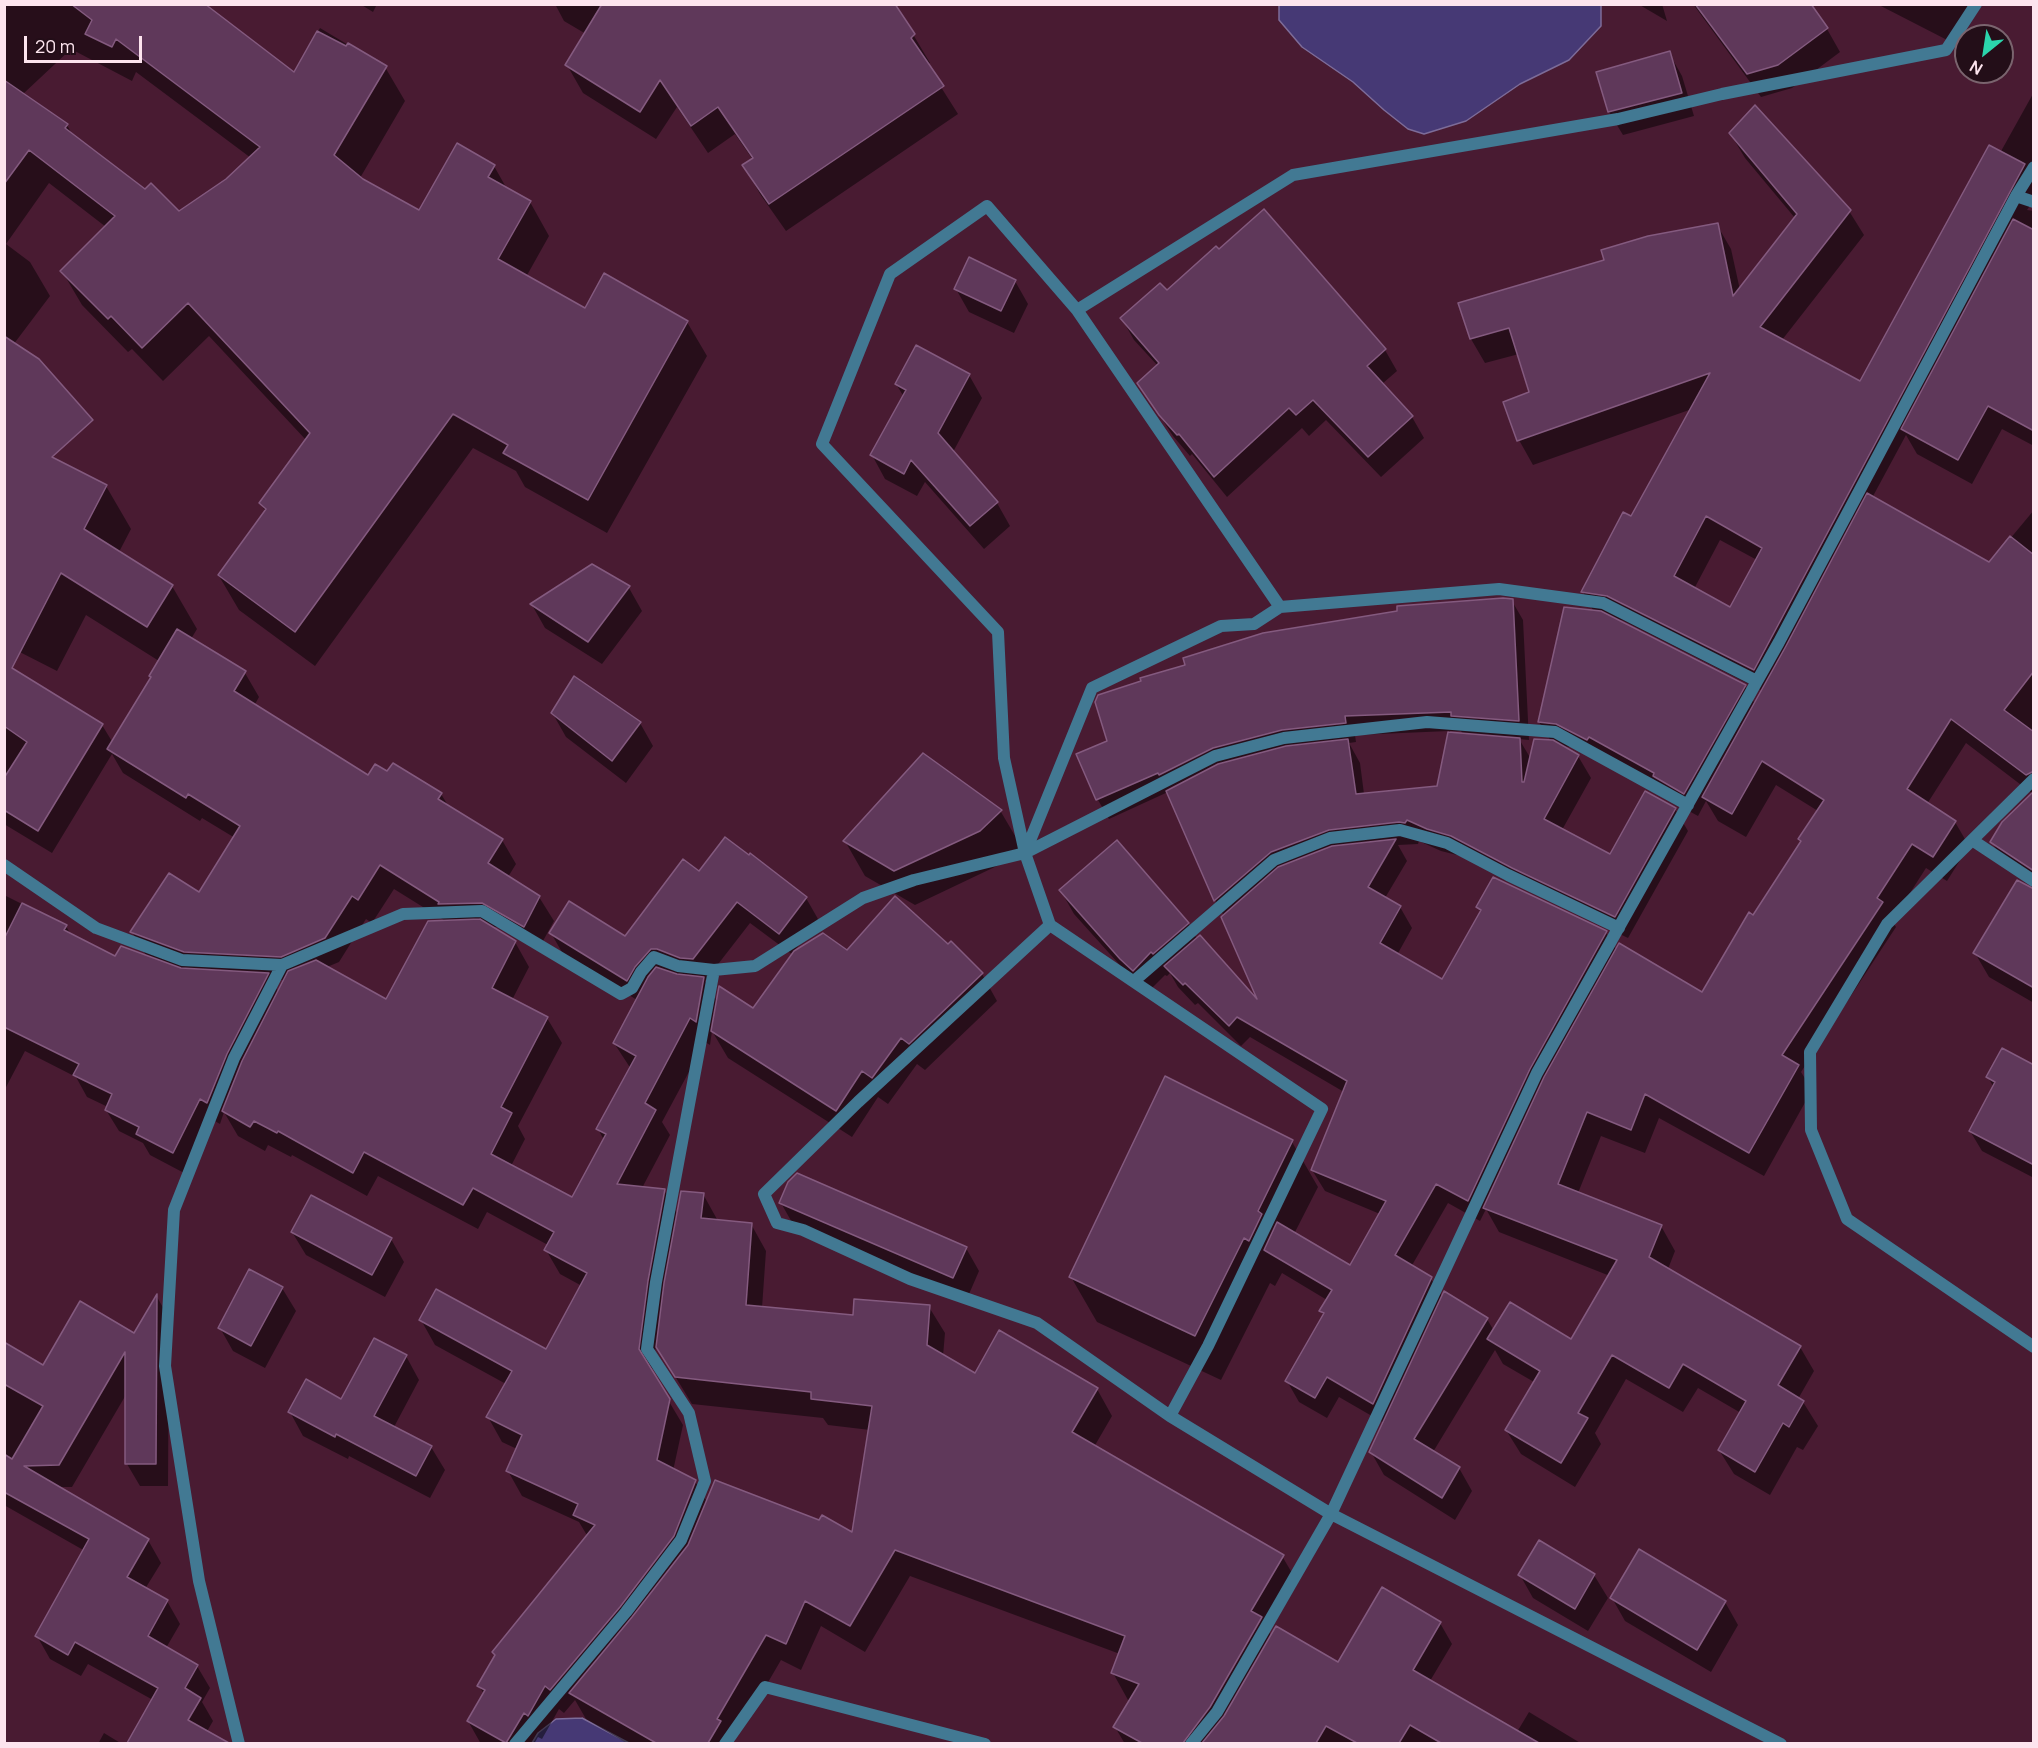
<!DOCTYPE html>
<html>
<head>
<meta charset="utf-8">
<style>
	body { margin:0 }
	#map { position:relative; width:2038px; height:1748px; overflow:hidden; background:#491b32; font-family:Manrope,sans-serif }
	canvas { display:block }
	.frame { position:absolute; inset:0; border:6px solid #fde4ee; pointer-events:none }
	.north { position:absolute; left:1954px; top:24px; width:60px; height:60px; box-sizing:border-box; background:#230e18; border:2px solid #7a646e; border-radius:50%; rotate:210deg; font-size:16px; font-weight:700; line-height:24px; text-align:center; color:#fde4ee }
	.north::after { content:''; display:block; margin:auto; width:21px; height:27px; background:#2bd5ac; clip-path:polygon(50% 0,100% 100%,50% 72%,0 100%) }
	.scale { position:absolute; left:24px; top:36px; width:118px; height:27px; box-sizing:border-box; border:3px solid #fde4ee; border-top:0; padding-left:8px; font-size:18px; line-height:21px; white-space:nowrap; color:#fde4ee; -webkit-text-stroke:4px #230e18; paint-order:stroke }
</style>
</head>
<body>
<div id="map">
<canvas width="2038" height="1748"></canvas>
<div class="frame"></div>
<div class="north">N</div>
<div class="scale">20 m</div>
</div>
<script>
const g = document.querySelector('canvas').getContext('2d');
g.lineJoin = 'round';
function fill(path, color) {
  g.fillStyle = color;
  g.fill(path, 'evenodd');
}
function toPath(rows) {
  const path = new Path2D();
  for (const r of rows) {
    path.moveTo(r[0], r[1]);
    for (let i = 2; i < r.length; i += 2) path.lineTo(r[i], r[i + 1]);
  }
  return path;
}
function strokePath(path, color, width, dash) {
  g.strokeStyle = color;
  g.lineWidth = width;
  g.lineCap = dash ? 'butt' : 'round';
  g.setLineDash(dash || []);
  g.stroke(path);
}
const water = toPath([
	[1279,5,1601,5,1601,26,1569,60,1520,84,1466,121,1424,134,1408,129,1384,110,1353,82,1302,47,1279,20,1279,5],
	[582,1718,629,1743,532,1743,538,1733,556,1719,582,1718]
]);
fill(water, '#463975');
strokePath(water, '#7d6c99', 1.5);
fill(toPath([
	[4,4,146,4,294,74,320,28,385,67,405,101,360,178,420,212,494,166,507,189,530,202,549,236,526,277,586,310,687,322,707,356,607,533,525,487,516,471,473,448,315,666,239,610,219,576,266,512,260,503,306,440,209,336,163,381,132,349,128,352,82,305,62,271,106,227,49,183,6,244,30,262,50,296,7,353,4,351],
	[71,49,132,81,136,72,251,158,227,181,179,213,145,191,73,136,67,125,23,94],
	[360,4,377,4,373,12],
	[555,4,895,4,930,63,927,65,958,114,786,231,760,194,744,166,753,160,735,134,708,153,677,107,656,139,583,93,567,65,586,34,564,21],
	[1638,4,1662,4,1667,21],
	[1693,4,1809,4,1827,29,1840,52,1792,88,1761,97],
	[1877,4,1970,4,1951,42],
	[1669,53,1682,76,1694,116,1623,135,1609,112,1598,73],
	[2034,92,2034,200,2027,210,2034,211,2034,446,2002,429,1972,484,1917,454,1906,435,1872,498,1989,564,2034,510,2034,885,2006,867,1992,842,2033,794,1966,743,1927,804,1955,822,1969,846,1947,881,1926,868,1892,921,1896,927,1801,1072,1812,1090,1764,1176,1659,1118,1645,1153,1601,1136,1578,1193,1661,1226,1675,1251,1668,1269,1800,1347,1814,1371,1798,1399,1803,1402,1818,1426,1803,1450,1797,1447,1770,1495,1734,1474,1719,1450,1741,1413,1698,1388,1683,1412,1626,1379,1595,1433,1601,1444,1575,1487,1521,1454,1506,1430,1534,1382,1503,1364,1495,1350,1433,1452,1459,1468,1472,1491,1455,1520,1384,1475,1371,1452,1384,1423,1339,1397,1327,1418,1299,1402,1287,1381,1324,1316,1321,1311,1327,1300,1282,1273,1275,1286,1270,1283,1221,1380,1097,1322,1071,1277,1292,1142,1318,1187,1294,1234,1350,1267,1380,1214,1325,1191,1312,1170,1344,1092,1250,1037,1241,1046,1198,1003,1195,1005,1178,987,1170,973,1167,976,1165,975,1147,993,1135,982,1074,914,1061,891,1188,923,1197,939,1260,1006,1224,916,1215,900,1168,792,1109,819,1098,800,1078,755,1512,601,1523,620,1529,740,1519,739,1531,759,1551,741,1539,722,1594,612,1583,592,1632,518,1692,409,1533,465,1519,440,1505,403,1531,393,1519,354,1485,363,1471,339,1460,304,1717,225,1731,249,1740,290,1795,218,1745,158,1730,133,1849,211,1864,235,1782,340,1861,383,2000,153],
	[1720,540,1757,560,1731,609,1694,589],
	[1613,619,1622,620,1763,691,1755,704,1745,686],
	[1449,731,1438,788,1364,794,1360,763,1349,743,1356,742,1355,735],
	[1450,731,1461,731,1464,735,1450,734],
	[1560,746,1571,747,1698,816,1706,801,1718,821,1746,837,1776,785,1818,811,1800,839,1802,843,1703,994,1617,951,1606,933,1478,907,1481,913,1442,981,1397,955,1412,928,1400,907,1385,898,1407,861,1398,845,1418,844,1419,841,1441,851,1465,857,1526,889,1628,938,1688,831,1675,809,1610,856,1562,830,1591,778,1578,756],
	[1448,1203,1480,1221,1486,1209,1499,1232,1610,1276,1572,1341,1494,1331,1487,1319,1443,1298,1431,1279,1411,1267],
	[1264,211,1385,350,1397,371,1382,384,1412,417,1424,438,1381,477,1326,420,1309,436,1302,428,1227,497,1192,454,1190,456,1173,436,1139,383,1158,366,1134,340,1122,319,1167,292,1219,251],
	[1015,281,1028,304,1014,333,969,312,956,289],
	[969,375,982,398,953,452,997,503,1010,526,984,549,925,482,917,496,885,479,872,455,904,397,896,384],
	[106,486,131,529,119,552,172,586,197,629,191,639,245,673,259,697,254,706,369,777,388,774,441,794,449,807,502,840,516,864,508,877,539,897,554,921,538,950,498,927,490,927,515,942,529,967,512,1000,547,1018,562,1043,518,1126,525,1139,511,1166,573,1200,604,1140,598,1129,631,1069,614,1043,637,1000,563,954,551,933,625,938,699,873,806,898,818,919,792,954,847,952,982,974,997,1001,925,1070,917,1064,888,1104,878,1097,852,1137,728,1058,712,1031,710,1045,705,1042,662,1122,670,1135,642,1188,664,1190,678,1215,703,1194,718,1221,751,1224,766,1251,762,1308,854,1316,929,1307,945,1333,943,1356,975,1375,1097,1389,1112,1416,1094,1447,1282,1556,1298,1583,1269,1632,1272,1637,1339,1664,1440,1623,1452,1644,1430,1681,1517,1732,1529,1712,1582,1744,1125,1744,1115,1727,1131,1701,1128,1700,1113,1673,1120,1654,910,1576,865,1652,821,1626,801,1670,781,1660,732,1744,628,1744,586,1719,575,1700,564,1713,559,1709,542,1739,538,1737,534,1744,481,1744,468,1721,484,1694,479,1686,588,1537,579,1522,522,1496,508,1471,517,1449,502,1442,488,1417,506,1384,435,1345,421,1320,547,1351,582,1286,560,1274,546,1250,548,1245,487,1212,478,1229,378,1176,367,1196,292,1155,291,1157,268,1145,265,1151,238,1136,224,1112,220,1124,213,1120,186,1174,150,1155,143,1143,119,1131,106,1110,108,1107,87,1097,76,1077,25,1051,4,1091,4,895,66,926,71,935,115,958,147,957,132,932,199,894,235,838,202,818,200,821,123,773,112,754,52,853,4,824,4,665,102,725,113,743,152,679,159,661,86,615,57,671,4,644],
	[394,889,447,922,387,1001,327,967,339,962,366,919,372,923],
	[750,923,793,955,754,1010,718,1003,705,981],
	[271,980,285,980,279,993],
	[656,1345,692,1404,823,1418,828,1425,870,1430,854,1535,707,1502,695,1481,673,1471,683,1425,652,1373],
	[592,566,629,588,642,611,602,664,545,628,532,605],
	[553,714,640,723,653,746,626,783,566,737],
	[923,755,1001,812,1021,846,999,865,915,905,865,876,845,841],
	[2034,891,2034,1003,1989,977,1975,953],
	[2034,1067,2034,1178,1982,1151,1970,1131,1994,1088,1988,1077],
	[781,1203,966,1248,979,1271,966,1301,794,1226],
	[292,1232,391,1239,404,1262,385,1297,306,1255],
	[282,1288,296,1311,265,1368,233,1351,220,1328],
	[157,1297,169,1318,168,1486,140,1486,127,1464,127,1393,72,1487,58,1487,148,1540,161,1563,145,1589,167,1601,180,1624,166,1648,197,1666,210,1688,202,1702,213,1721,202,1740,204,1744,129,1744,153,1700,88,1664,81,1676,50,1659,37,1636,85,1551,4,1505,4,1344,43,1367,135,1335],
	[406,1356,419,1380,394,1427,431,1447,445,1470,430,1498,349,1456,348,1459,303,1436,290,1412,342,1401],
	[1520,1575,1594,1575,1608,1598,1588,1631,1533,1598],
	[1612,1598,1725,1602,1738,1625,1711,1672,1625,1621],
	[104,1733,122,1744,98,1744]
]), '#0007');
const building = toPath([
	[71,4,205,4,294,72,317,31,346,46,348,43,387,66,334,155,363,179,419,210,457,143,495,165,488,177,531,201,498,259,585,308,604,273,688,321,588,500,503,453,508,445,453,414,295,632,218,575,266,509,259,503,310,433,188,303,142,348,111,316,108,319,60,271,115,216,29,150,4,184,4,80,68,124,65,128,145,189,151,183,179,211,226,179,260,147,116,39,112,47,85,34,92,20,71,4],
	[602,4,895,4,915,34,911,38,944,86,769,204,742,165,753,158,718,107,691,126,660,80,640,112,565,65,602,4],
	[1695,4,1811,4,1828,28,1778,65,1747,74,1695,4],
	[1670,51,1682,93,1608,112,1596,72,1670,51],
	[1755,105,1851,210,1760,327,1860,381,1989,145,2025,164,1754,670,1607,596,1581,592,1623,512,1631,516,1710,373,1517,441,1503,402,1529,392,1509,328,1470,339,1458,303,1604,260,1601,250,1648,236,1718,223,1733,296,1797,214,1729,133,1755,105],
	[1706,516,1762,548,1730,607,1674,576,1706,516],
	[1264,209,1386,349,1367,366,1413,416,1368,457,1313,400,1296,415,1289,408,1214,477,1179,434,1177,435,1159,415,1137,383,1159,363,1120,318,1160,283,1167,290,1216,246,1219,249,1264,209],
	[2013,219,2034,230,2034,431,1988,406,1958,460,1901,429,2013,219],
	[969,257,1016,280,1001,311,954,289,969,257],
	[4,336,39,359,93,420,52,457,107,485,84,529,173,585,147,627,61,573,12,668,103,724,38,831,4,810,4,778,27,742,4,726,4,336],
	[916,345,970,374,938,433,998,502,970,526,911,460,904,474,870,455,906,390,895,384,916,345],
	[1867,493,1989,562,2010,536,2034,555,2034,671,2004,710,2034,732,2034,771,2026,775,1951,719,1907,789,1956,821,1933,857,1912,844,1877,898,1883,902,1782,1055,1799,1065,1749,1153,1645,1094,1631,1130,1587,1112,1558,1184,1662,1225,1649,1257,1801,1346,1778,1385,1804,1401,1789,1427,1783,1423,1755,1472,1718,1450,1746,1401,1683,1364,1669,1388,1612,1355,1578,1413,1588,1418,1561,1463,1505,1430,1540,1371,1487,1339,1510,1302,1571,1339,1617,1260,1483,1208,1544,1077,1619,943,1702,992,1749,912,1753,915,1801,841,1798,839,1824,800,1762,761,1732,814,1702,797,1786,646,1867,493],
	[592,564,630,586,588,642,530,604,592,564],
	[1503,598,1513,599,1519,721,1451,716,1451,712,1345,716,1346,723,1282,730,1213,748,1159,775,1158,773,1096,800,1076,754,1107,741,1095,702,1098,695,1141,681,1140,678,1185,665,1183,658,1263,633,1397,611,1397,606,1503,598],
	[1564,607,1601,611,1746,685,1684,794,1653,776,1654,773,1589,737,1587,740,1556,724,1538,722,1564,607],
	[177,629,246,671,234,691,368,775,375,764,387,771,393,763,442,793,438,799,503,839,488,863,540,896,524,927,482,903,438,904,439,902,380,865,358,900,352,896,325,938,281,957,184,952,130,932,169,873,199,892,240,826,188,794,186,798,107,749,151,677,149,676,177,629],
	[574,676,641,722,612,761,551,713,574,676],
	[1448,732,1520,738,1522,782,1524,782,1534,739,1553,740,1579,755,1544,819,1610,854,1645,791,1676,808,1615,917,1512,868,1451,836,1427,829,1407,820,1405,823,1399,822,1329,830,1271,852,1214,901,1166,791,1218,764,1286,746,1348,739,1356,794,1437,786,1448,732],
	[923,753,1002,810,980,831,894,871,843,841,923,753],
	[2034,791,2034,871,1990,842,2002,822,2034,791],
	[725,837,749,855,750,853,807,897,779,934,737,902,693,959,680,958,657,949,651,949,635,967,627,981,549,933,569,901,625,936,683,859,699,871,725,837],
	[1396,839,1368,887,1401,906,1380,943,1442,979,1481,910,1476,907,1493,877,1607,931,1530,1069,1468,1201,1436,1184,1395,1255,1432,1277,1373,1404,1327,1377,1315,1398,1285,1381,1324,1313,1319,1311,1332,1290,1264,1250,1277,1222,1350,1265,1386,1201,1311,1170,1347,1081,1237,1017,1229,1026,1185,983,1183,985,1164,966,1200,935,1257,999,1221,917,1278,867,1332,846,1396,839],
	[1117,840,1189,923,1153,954,1151,952,1133,971,1120,959,1059,890,1117,840],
	[2017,880,2034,889,2034,988,1973,953,2017,880],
	[895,896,948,944,951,941,983,973,909,1044,901,1038,872,1078,862,1071,836,1111,711,1031,719,986,753,1008,794,951,823,933,847,950,895,896],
	[22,903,67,925,64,930,115,956,121,946,181,968,269,973,227,1054,207,1103,200,1099,173,1153,136,1134,139,1127,105,1110,112,1094,73,1075,79,1064,4,1027,4,939,22,903],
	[480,919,516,941,492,988,548,1017,501,1107,512,1113,491,1154,572,1197,606,1134,596,1129,636,1056,613,1043,648,977,656,967,677,974,704,977,696,1022,690,1018,645,1103,656,1110,617,1184,665,1189,648,1281,639,1349,670,1399,657,1460,696,1480,674,1536,620,1607,550,1690,545,1686,528,1716,524,1713,506,1743,467,1721,485,1690,477,1686,495,1655,492,1652,595,1525,573,1515,578,1504,506,1471,522,1435,486,1417,512,1371,419,1320,436,1289,546,1349,587,1273,544,1250,554,1232,473,1188,463,1205,364,1152,353,1173,278,1131,277,1133,254,1121,250,1127,222,1111,242,1061,288,971,316,960,386,999,428,921,480,919],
	[2002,1048,2034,1065,2034,1165,1969,1131,1995,1082,1986,1077,2002,1048],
	[1165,1076,1293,1140,1258,1211,1262,1214,1249,1241,1244,1238,1195,1336,1069,1277,1165,1076],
	[797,1173,967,1247,953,1278,779,1203,788,1182,797,1173],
	[681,1191,704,1193,701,1218,752,1223,746,1305,853,1315,854,1299,930,1305,927,1345,975,1373,999,1330,1098,1388,1072,1432,1284,1555,1251,1611,1262,1617,1210,1707,1183,1743,1142,1743,1113,1727,1139,1684,1111,1673,1125,1636,895,1550,850,1626,805,1601,786,1644,766,1635,717,1719,721,1721,708,1743,656,1743,569,1693,632,1617,688,1545,715,1480,819,1520,822,1515,852,1532,872,1406,811,1399,811,1392,675,1377,656,1347,664,1283,681,1191],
	[311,1195,392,1238,372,1275,291,1232,311,1195],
	[249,1269,283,1287,251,1346,218,1328,249,1269],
	[1444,1291,1488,1318,1414,1439,1460,1467,1442,1498,1369,1452,1444,1291],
	[157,1294,156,1464,125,1464,125,1352,59,1465,24,1466,149,1539,127,1577,168,1600,148,1636,198,1665,185,1688,201,1698,188,1720,229,1743,127,1743,158,1688,75,1642,68,1655,35,1636,89,1539,4,1492,4,1454,12,1459,43,1406,4,1384,4,1342,43,1365,80,1301,134,1333,157,1294],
	[374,1338,407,1355,374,1416,432,1446,416,1476,336,1434,335,1437,288,1412,306,1379,341,1399,374,1338],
	[1539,1540,1595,1574,1575,1609,1518,1575,1539,1540],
	[1639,1549,1726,1601,1697,1650,1610,1598,1639,1549],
	[1382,1587,1441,1622,1413,1670,1539,1743,1441,1743,1410,1725,1399,1743,1357,1743,1326,1726,1316,1743,1202,1743,1224,1716,1276,1626,1338,1662,1382,1587]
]);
fill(building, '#5f385a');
strokePath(building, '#845a7f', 1.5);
strokePath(toPath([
	[2016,196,2034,202],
	[1280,607,1499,589,1603,603,1757,681],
	[2034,779,1887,924,1810,1052,1811,1130,1847,1219,2034,1347],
	[1972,840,2034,881],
	[1025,853,1215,756,1284,738,1427,722,1555,732,1688,805],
	[4,865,96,928,182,960,282,965,403,914,482,911,621,994,632,988,641,972,654,957,678,966,714,970,755,966,863,898,914,880,1025,853,1092,688,1221,626,1254,624,1280,607,1077,310],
	[1050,925,1322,1109,1208,1346,1170,1416],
	[1134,981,1274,860,1330,838,1400,830,1447,843,1508,875,1619,928],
	[239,1744,199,1581,165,1366,174,1210,234,1058,282,965],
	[515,1744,626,1612,681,1540,705,1481,689,1413,647,1349,656,1282,714,970],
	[725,1744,765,1687,985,1744],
	[1191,1744,1217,1712,1331,1514,1537,1073,1779,642,2016,196,2034,167],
	[1781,1744,1331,1514,1170,1416,1037,1323,910,1279,803,1230,777,1223,764,1194,858,1102,1050,925,1025,853,1004,758,998,632,822,444,890,274,987,206,1077,310,1293,175,1618,119,1722,94,1946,50,1976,4]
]), '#427993', 12);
</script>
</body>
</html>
